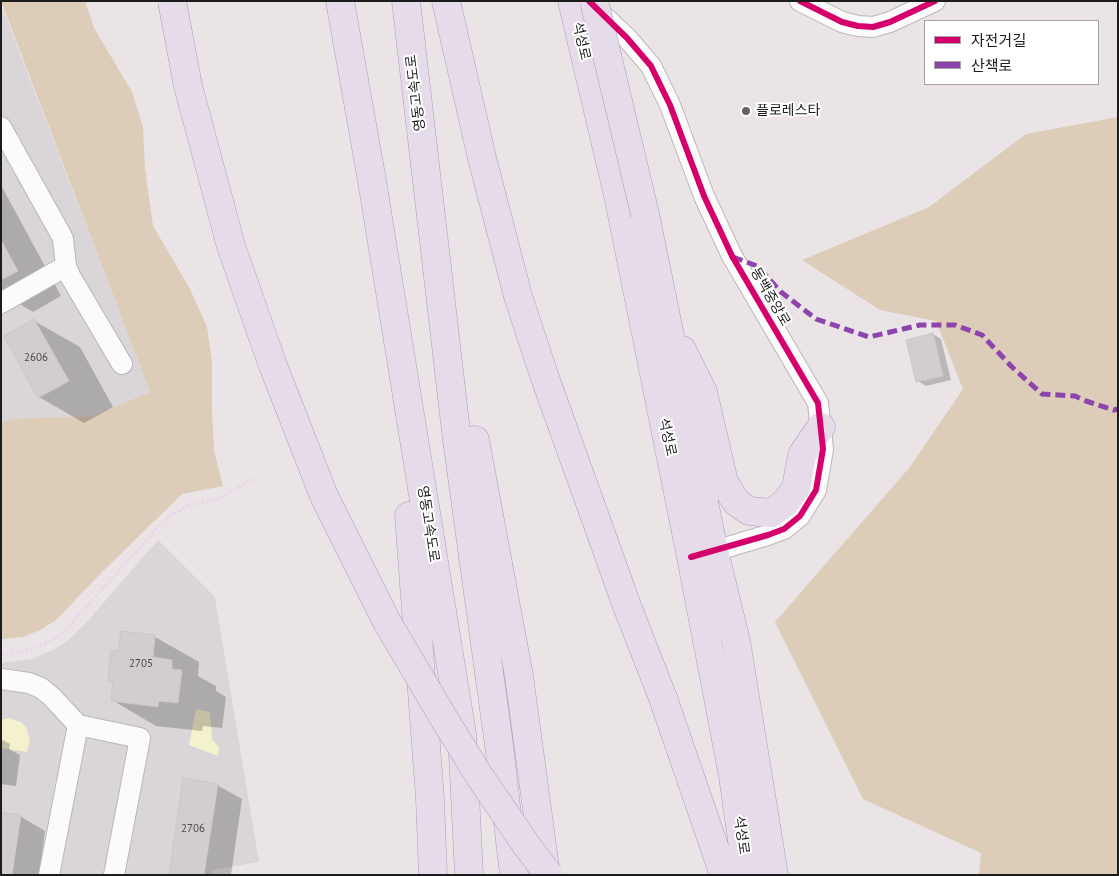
<!DOCTYPE html>
<html>
<head>
<meta charset="utf-8">
<style>
	body { margin:0 }
	#map { position:relative; width:1119px; height:876px; overflow:hidden; background:#eae4e7; font-family:"PT Sans","Noto Sans KR",sans-serif }
	canvas { display:block }
	.frame { position:absolute; inset:0; border:2px solid #1c1c1c; pointer-events:none }
	.legend { position:absolute; left:924px; top:20px; width:175px; height:65px; box-sizing:border-box; background:#fff; border:1px solid #a4a4a4; margin:0; padding:6px 9px; list-style:none; font-size:15px; color:#1c1c1c }
	.legend li { display:flex; align-items:center; gap:10px; height:25px }
	.legend b { width:25px; border:1px solid #a4a4a4 }
</style>
</head>
<body>
<div id="map">
<canvas width="1119" height="876"></canvas>
<div class="frame"></div>
<ul class="legend">
<li><b style="height:6px;background:#d6006c"></b>자전거길</li>
<li><b style="height:6px;background:#8e44ad"></b>산책로</li>
</ul>
</div>
<script>
const g = document.querySelector('canvas').getContext('2d');
g.lineJoin = 'round';
function fill(path, color) {
  g.fillStyle = color;
  g.fill(path, 'evenodd');
}
function toPath(rows) {
  const path = new Path2D();
  for (const r of rows) {
    path.moveTo(r[0], r[1]);
    for (let i = 2; i < r.length; i += 2) path.lineTo(r[i], r[i + 1]);
  }
  return path;
}
function strokePath(path, color, width, dash) {
  g.strokeStyle = color;
  g.lineWidth = width;
  g.lineCap = dash ? 'butt' : 'round';
  g.setLineDash(dash || []);
  g.stroke(path);
}
function label(font, color, halo, rows, align = 'center') {
  g.font = font + ' "PT Sans","Noto Sans KR",sans-serif';
  g.lineWidth = 4;
  g.setLineDash([]);
  g.textBaseline = 'middle';
  g.strokeStyle = halo;
  g.fillStyle = color;
  for (const [text, x, y, turn = 0] of rows) {
    g.save();
    g.translate(x, y);
    g.rotate((+turn || 0) * Math.PI / 180);
    g.textAlign = isNaN(turn) ? turn : align;
    if (halo) g.strokeText(text, 0, 0);
    g.fillText(text, 0, 0);
    g.restore();
  }
}
fill(toPath([
	[1,4,150,392,92,416,26,418,1,422],
	[158,540,215,597,259,862,212,870,212,875,1,875,1,663,33,659,55,649,67,641,86,623]
]), '#d9d5d8');
fill(toPath([
	[1,1,85,1,94,28,132,92,143,127,145,169,153,226,190,289,207,327,212,363,212,409,214,451,223,486,182,494,101,573,56,620,40,630,23,637,1,639,1,422,26,418,92,416,150,392],
	[1118,117,1118,875,979,875,981,853,863,799,775,622,910,467,963,389,936,321,880,310,802,260,929,207,1026,134]
]), '#dcccb8');
fill(toPath([
	[196,709,210,712,212,739,219,748,218,756,189,745],
	[9,718,21,722,26,727,30,739,27,752,1,748,1,720]
]), '#f4f1cd');
fill(toPath([
	[1,185,61,296,33,312,1,293],
	[34,321,80,347,113,407,84,423,39,397],
	[933,334,941,339,951,380,926,386,918,381],
	[122,633,155,637,199,662,198,676,216,686,216,691,226,697,222,728,203,726,202,731,156,726,112,700,114,684,109,681,119,653],
	[1,739,10,744,9,749,20,755,16,786,1,784],
	[217,785,242,799,231,875,170,875],
	[20,816,45,831,39,875,1,875]
]), '#0003');
const building = toPath([
	[1,240,18,271,1,280,1,240],
	[34,319,69,381,38,398,4,336,34,319],
	[933,333,943,376,916,382,906,340,933,333],
	[121,631,155,635,153,657,172,660,172,669,182,670,178,703,159,701,158,707,111,701,113,682,108,682,111,650,118,651,121,631],
	[183,778,218,784,204,875,169,875,183,778],
	[1,812,21,815,12,875,1,875,1,812]
]);
fill(building, '#d3cdd0');
strokePath(building, '#cdc5ca', 1);
const minor = toPath([
	[800,1,842,22,858,26,873,27,890,22,935,1],
	[595,8,627,38,651,66,670,105,704,196,732,256,818,403,823,449,816,490,800,516,784,529,768,535,701,555],
	[1,127,60,233,63,239,66,266,70,276,122,364],
	[1,303,66,266],
	[1,679,29,683,41,688,51,696,78,725,140,738,114,875],
	[49,875,78,725]
]);
const highway = toPath([
	[340,1,371,175,462,734,469,875],
	[406,1,457,440,499,745,514,875],
	[446,1,482,158,518,296,544,375,627,606,663,698,724,875],
	[572,1,618,195,691,557,733,776,747,875],
	[645,214,714,551,736,641,774,875],
	[682,350,703,392,724,482,736,502,749,511,771,513,785,503,796,488,802,455,821,427],
	[475,440,519,676,546,875],
	[409,516,430,799,433,875]
]);
strokePath(minor, '#bab7b9', 22);
strokePath(highway, '#b098c0', 29);
strokePath(toPath([
	[1,653,9,654,30,650,60,636,161,524,170,516,189,505,217,499,257,477]
]), '#ead6ea', 3, [2.5, 2.5]);
strokePath(minor, '#fcfbfb', 20);
strokePath(highway, '#e6dce9', 28);
const highwayBridge = toPath([
	[172,1,188,86,231,246,272,363,324,496,387,622,443,717,480,777,527,846,549,875],
	[594,1,645,214]
]);
strokePath(highwayBridge, '#b098c0', 29, []);
strokePath(highwayBridge, '#e6dce9', 28);
strokePath(toPath([
	[733,257,757,266,781,292,816,319,869,337,920,325,955,325,982,335,1012,367,1042,394,1075,396,1086,401,1114,410,1118,409]
]), '#8e44ad', 5, [10, 5]);
strokePath(toPath([
	[589,1,627,38,651,66,670,105,704,196,732,256,818,403,823,449,816,490,800,516,784,529,768,535,691,557],
	[800,1,842,22,858,26,873,27,890,22,935,1]
]), '#d6006c', 6);
for (const [x, y, r, color] of [
	[746,111,5,"#646263"]
]) {
  const dot = new Path2D();
  dot.arc(x, y, r, 0, 2 * Math.PI);
  g.fillStyle = color;
  g.fill(dot);
  strokePath(dot, '#fff', 2);
}
label('11px', '#4c4a4b', null, [
	["2606",36,358],
	["2705",141,664],
	["2706",193,829]
]);
label('14px', '#1c1c1c', '#fff', [
	["석성로",581,41,77],
	["영동고속도로",416,93,-97],
	["동백중앙로",770,297,60],
	["석성로",667,437,78],
	["영동고속도로",428,524,81],
	["석성로",741,835,82]
]);
label('14px', '#1c1c1c', '#fff', [
	["플로레스타",756,111]
], 'left');
</script>
</body>
</html>
